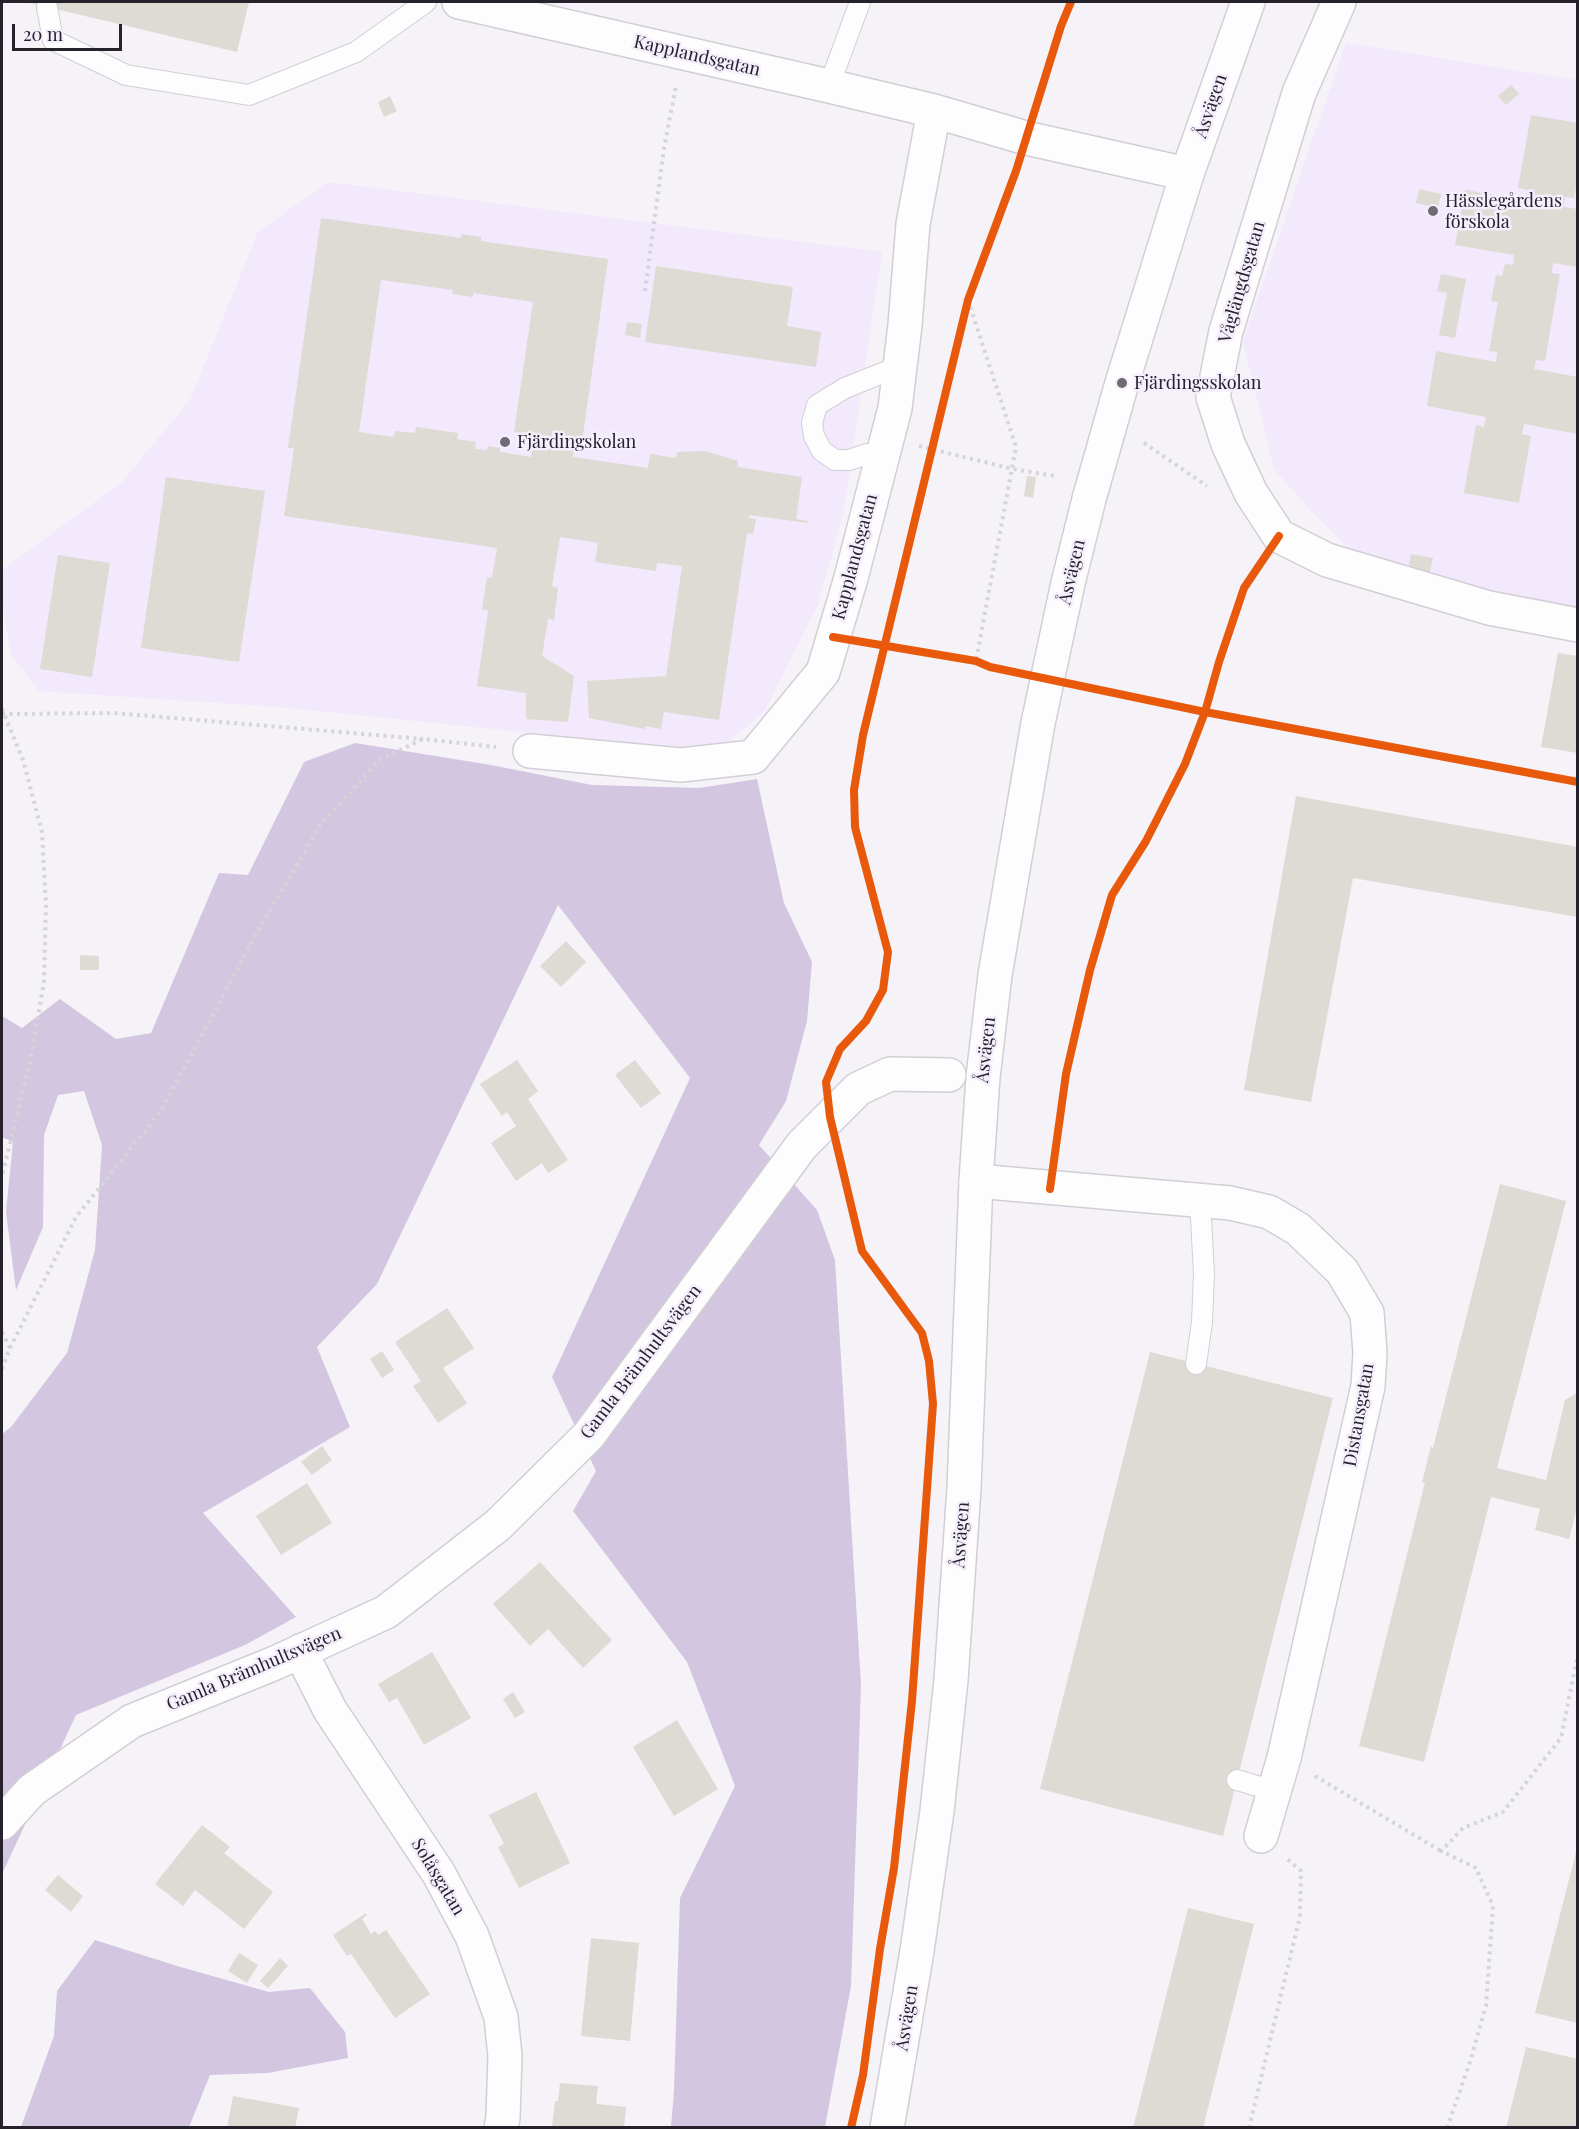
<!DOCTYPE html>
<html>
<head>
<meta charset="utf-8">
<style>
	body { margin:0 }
	#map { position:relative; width:1579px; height:2129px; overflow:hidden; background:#f5f2f8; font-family:"Playfair Display",serif }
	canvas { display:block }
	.frame { position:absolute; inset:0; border:3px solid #26222b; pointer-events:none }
	.scale { position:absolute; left:12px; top:24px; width:110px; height:27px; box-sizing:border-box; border:3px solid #26222b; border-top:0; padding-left:8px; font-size:18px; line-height:21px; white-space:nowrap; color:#26222b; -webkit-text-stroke:4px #f5eefc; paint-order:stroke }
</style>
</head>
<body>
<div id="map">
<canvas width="1579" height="2129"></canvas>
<div class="frame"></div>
<div class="scale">20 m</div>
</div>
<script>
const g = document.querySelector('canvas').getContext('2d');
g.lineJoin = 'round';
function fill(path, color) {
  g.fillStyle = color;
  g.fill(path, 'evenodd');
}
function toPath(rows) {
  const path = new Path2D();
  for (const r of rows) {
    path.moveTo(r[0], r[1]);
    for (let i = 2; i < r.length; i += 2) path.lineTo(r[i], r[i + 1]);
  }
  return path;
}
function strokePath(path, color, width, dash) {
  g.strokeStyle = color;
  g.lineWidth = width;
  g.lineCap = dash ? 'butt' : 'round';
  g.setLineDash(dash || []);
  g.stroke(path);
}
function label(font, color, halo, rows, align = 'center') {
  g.font = font + ' "Playfair Display",serif';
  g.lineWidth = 5;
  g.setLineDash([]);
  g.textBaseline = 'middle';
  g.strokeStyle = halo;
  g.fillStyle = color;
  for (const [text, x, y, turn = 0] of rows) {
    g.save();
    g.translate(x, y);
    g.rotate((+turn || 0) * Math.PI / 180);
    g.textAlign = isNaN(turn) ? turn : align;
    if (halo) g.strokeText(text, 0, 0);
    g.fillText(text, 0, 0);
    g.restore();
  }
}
fill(toPath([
	[1346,43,1577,80,1577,607,1450,585,1353,553,1314,514,1274,469,1243,341],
	[328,182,882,252,843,515,818,604,764,712,721,748,650,745,278,707,39,691,11,654,2,602,2,570,121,483,190,400,258,232]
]), '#f2e9fc');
fill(toPath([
	[355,743,491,765,592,785,699,788,757,779,784,903,812,962,807,1021,786,1101,759,1145,817,1210,835,1260,861,1685,851,1986,825,2127,671,2127,674,2091,680,1898,735,1786,687,1662,573,1511,596,1471,552,1377,690,1078,558,905,377,1284,317,1347,350,1427,203,1513,296,1617,245,1645,76,1715,2,1874,2,1434,11,1427,67,1353,95,1250,102,1145,84,1091,58,1095,44,1135,43,1227,16,1290,6,1212,13,1142,2,1137,2,1016,22,1028,60,999,116,1039,151,1033,219,873,248,875,304,762],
	[95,1940,177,1966,269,1992,310,1988,345,2032,348,2058,268,2073,210,2075,189,2127,21,2127,54,2036,57,1991]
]), '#d3c6e1');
fill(toPath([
	[26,2,249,2,237,52],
	[1511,85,1519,94,1506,105,1498,96],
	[390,96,397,111,384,117,378,102],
	[1531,115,1578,123,1578,178,1574,198,1565,197,1564,207,1578,209,1578,267,1553,263,1552,273,1560,274,1545,361,1536,360,1534,369,1578,377,1578,434,1524,424,1522,434,1531,436,1519,503,1464,493,1476,425,1484,427,1486,417,1427,406,1436,351,1496,362,1497,352,1489,351,1498,302,1491,301,1496,275,1502,276,1505,264,1513,265,1514,255,1455,245,1465,190,1525,200,1527,190,1518,188],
	[1419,189,1441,194,1438,208,1416,203],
	[321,218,461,238,461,234,481,237,481,241,608,259,582,442,574,442,573,457,648,468,650,454,676,458,677,452,705,451,738,461,738,467,802,477,796,519,808,521,807,523,749,515,749,518,756,519,753,534,747,533,719,720,664,712,661,729,645,726,645,729,589,718,587,681,666,676,682,566,657,563,656,571,595,562,598,543,560,537,552,586,558,588,554,620,548,619,542,656,574,676,568,722,526,719,526,693,477,686,488,611,482,609,487,577,492,578,497,548,284,516,294,448,288,448],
	[381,280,453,290,452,294,473,297,473,293,533,302,514,432,535,436,531,457,500,452,500,448,488,446,487,450,475,449,476,442,457,439,458,433,416,427,415,433,395,431,394,437,359,432],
	[656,266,793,287,787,326,821,332,816,367,645,342],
	[1441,274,1466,279,1455,338,1439,335,1447,293,1437,291],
	[627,322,642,324,640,338,625,335],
	[1027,476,1036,477,1033,498,1024,496],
	[166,477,265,491,239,662,141,648],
	[1411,554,1433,558,1430,572,1408,568],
	[58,555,110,563,92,677,40,669],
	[1558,653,1578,656,1578,753,1541,747],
	[1296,796,1578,847,1578,917,1353,878,1311,1102,1244,1090],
	[566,941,586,962,561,987,540,966],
	[80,955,99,956,99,970,80,970],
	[517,1060,538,1091,528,1099,568,1160,548,1173,542,1163,516,1181,491,1143,516,1126,507,1112,502,1116,480,1084],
	[635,1060,661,1093,641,1108,615,1075],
	[1500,1184,1566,1201,1497,1468,1546,1480,1565,1400,1578,1392,1578,1504,1569,1539,1535,1530,1540,1509,1491,1497,1424,1762,1359,1746,1425,1482,1422,1483,1431,1446,1433,1448],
	[447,1308,474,1348,443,1368,467,1403,438,1423,413,1386,421,1381,395,1342],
	[382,1351,394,1370,382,1378,370,1359],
	[1150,1352,1333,1398,1223,1836,1040,1789],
	[322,1446,332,1460,312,1475,301,1462],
	[307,1483,332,1523,281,1555,256,1516],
	[540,1562,612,1640,583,1668,548,1629,530,1646,493,1604],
	[432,1652,471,1718,424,1745,397,1698,389,1702,378,1684],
	[513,1692,525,1712,515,1718,503,1699],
	[677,1720,718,1789,674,1816,633,1747],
	[536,1792,570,1863,519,1888,498,1847,504,1844,489,1815],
	[202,1825,230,1847,224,1853,273,1892,244,1929,195,1890,183,1906,155,1884],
	[1577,1848,1578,1848,1578,2023,1535,2013],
	[58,1875,83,1896,71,1912,45,1890],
	[1188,1908,1254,1924,1203,2128,1133,2128],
	[366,1913,367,1915,362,1919,371,1934,375,1931,378,1935,386,1930,430,1994,395,2018,351,1954,347,1956,333,1935],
	[591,1938,639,1943,630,2041,581,2036],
	[239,1953,258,1965,247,1983,228,1971],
	[280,1958,288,1966,268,1988,260,1981],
	[1526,2047,1578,2059,1576,2128,1506,2128],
	[560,2083,598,2086,596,2103,598,2104,626,2107,624,2128,552,2128,555,2101,558,2101],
	[233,2096,299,2108,295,2128,227,2128]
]), '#dedad4');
const lane = toPath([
	[47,7,53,40,126,75,249,95,356,52,426,2],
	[829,86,860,2],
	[883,454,867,454,849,460,835,460,822,451,814,436,812,423,817,405,845,388,900,366],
	[1196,1364,1202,1322,1204,1274,1200,1200],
	[1237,1780,1274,1791]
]);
const street = toPath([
	[459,2,829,86,934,111,1026,138,1187,174],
	[1339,2,1299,93,1226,331,1213,397,1228,444,1251,493,1279,536,1327,560,1489,608,1578,625],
	[530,751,681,765,753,757,823,672,851,578,895,408,905,325,913,224,934,111],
	[976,1181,1230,1203,1269,1212,1298,1229,1342,1271,1367,1313,1370,1353,1368,1386,1284,1758,1261,1836],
	[300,1651,330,1710,439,1874,472,1936,501,2017,505,2056,503,2118,501,2128],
	[2,1823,32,1790,132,1721,275,1663,386,1612,498,1525,589,1435,802,1145,858,1089,890,1074,949,1075]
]);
const secondary = toPath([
	[887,2128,917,1951,937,1811,951,1680,964,1488,976,1181,983,1077,995,975,1038,723,1068,583,1089,499,1122,383,1187,174,1248,2]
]);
strokePath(lane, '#d2ced5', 22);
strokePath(street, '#d2ced5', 36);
strokePath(secondary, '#d2ced5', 36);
strokePath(toPath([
	[645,291,664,148,676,86],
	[968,300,1016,447,976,661],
	[1144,443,1207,486],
	[919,446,1013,469,1056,476],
	[2,709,23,760,42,832,46,905,44,982,30,1062,2,1176],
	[2,714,114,713,423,739],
	[2,1332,10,1348],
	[2,1369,10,1348,76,1217,161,1111,249,947,322,822,381,759,423,739,496,747],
	[1315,1776,1441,1851],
	[1249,2128,1300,1916,1301,1871,1286,1858],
	[1447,2128,1470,2062,1486,2006,1493,1906,1476,1868,1441,1851,1463,1828,1503,1812,1561,1738,1578,1653]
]), '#d5d4d6', 4, [3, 4.5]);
strokePath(lane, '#fefdfe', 20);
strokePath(street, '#fefdfe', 33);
strokePath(secondary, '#fefdfe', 33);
strokePath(toPath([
	[833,637,976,661,990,667,1205,712,1578,782],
	[1050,1189,1066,1074,1090,970,1112,895,1146,841,1185,764,1205,712,1219,662,1244,588,1279,536],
	[851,2128,863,2075,880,1949,894,1868,912,1701,933,1404,929,1361,922,1333,862,1251,830,1117,826,1082,840,1049,866,1021,883,990,888,952,855,827,854,790,863,735,968,300,1016,171,1061,26,1071,2]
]), '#e8590c', 8);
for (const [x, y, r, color] of [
	[1433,211,6,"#6e6b73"],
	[1122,383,6,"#6e6b73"],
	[505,442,6,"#6e6b73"]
]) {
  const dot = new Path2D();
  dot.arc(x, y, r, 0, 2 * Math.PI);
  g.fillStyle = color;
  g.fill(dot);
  strokePath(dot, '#f5eefc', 2);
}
label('18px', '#26222b', '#f5eefc', [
	["Kapplandsgatan",697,56,13],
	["Åsvägen",1211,106,-71],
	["Våglängdsgatan",1242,282,-74],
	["Kapplandsgatan",855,557,-75],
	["Åsvägen",1072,572,-77],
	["Åsvägen",986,1050,-84],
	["Gamla Brämhultsvägen",641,1362,-53],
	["Distansgatan",1359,1415,-80],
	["Åsvägen",961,1535,-86],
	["Gamla Brämhultsvägen",254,1669,-23],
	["Solåsgatan",438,1877,59],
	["Åsvägen",907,2018,-81]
]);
label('18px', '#26222b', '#f5eefc', [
	["Hässlegårdens",1445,201],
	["förskola",1445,222],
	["Fjärdingsskolan",1134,383],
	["Fjärdingskolan",517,442]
], 'left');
</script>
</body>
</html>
